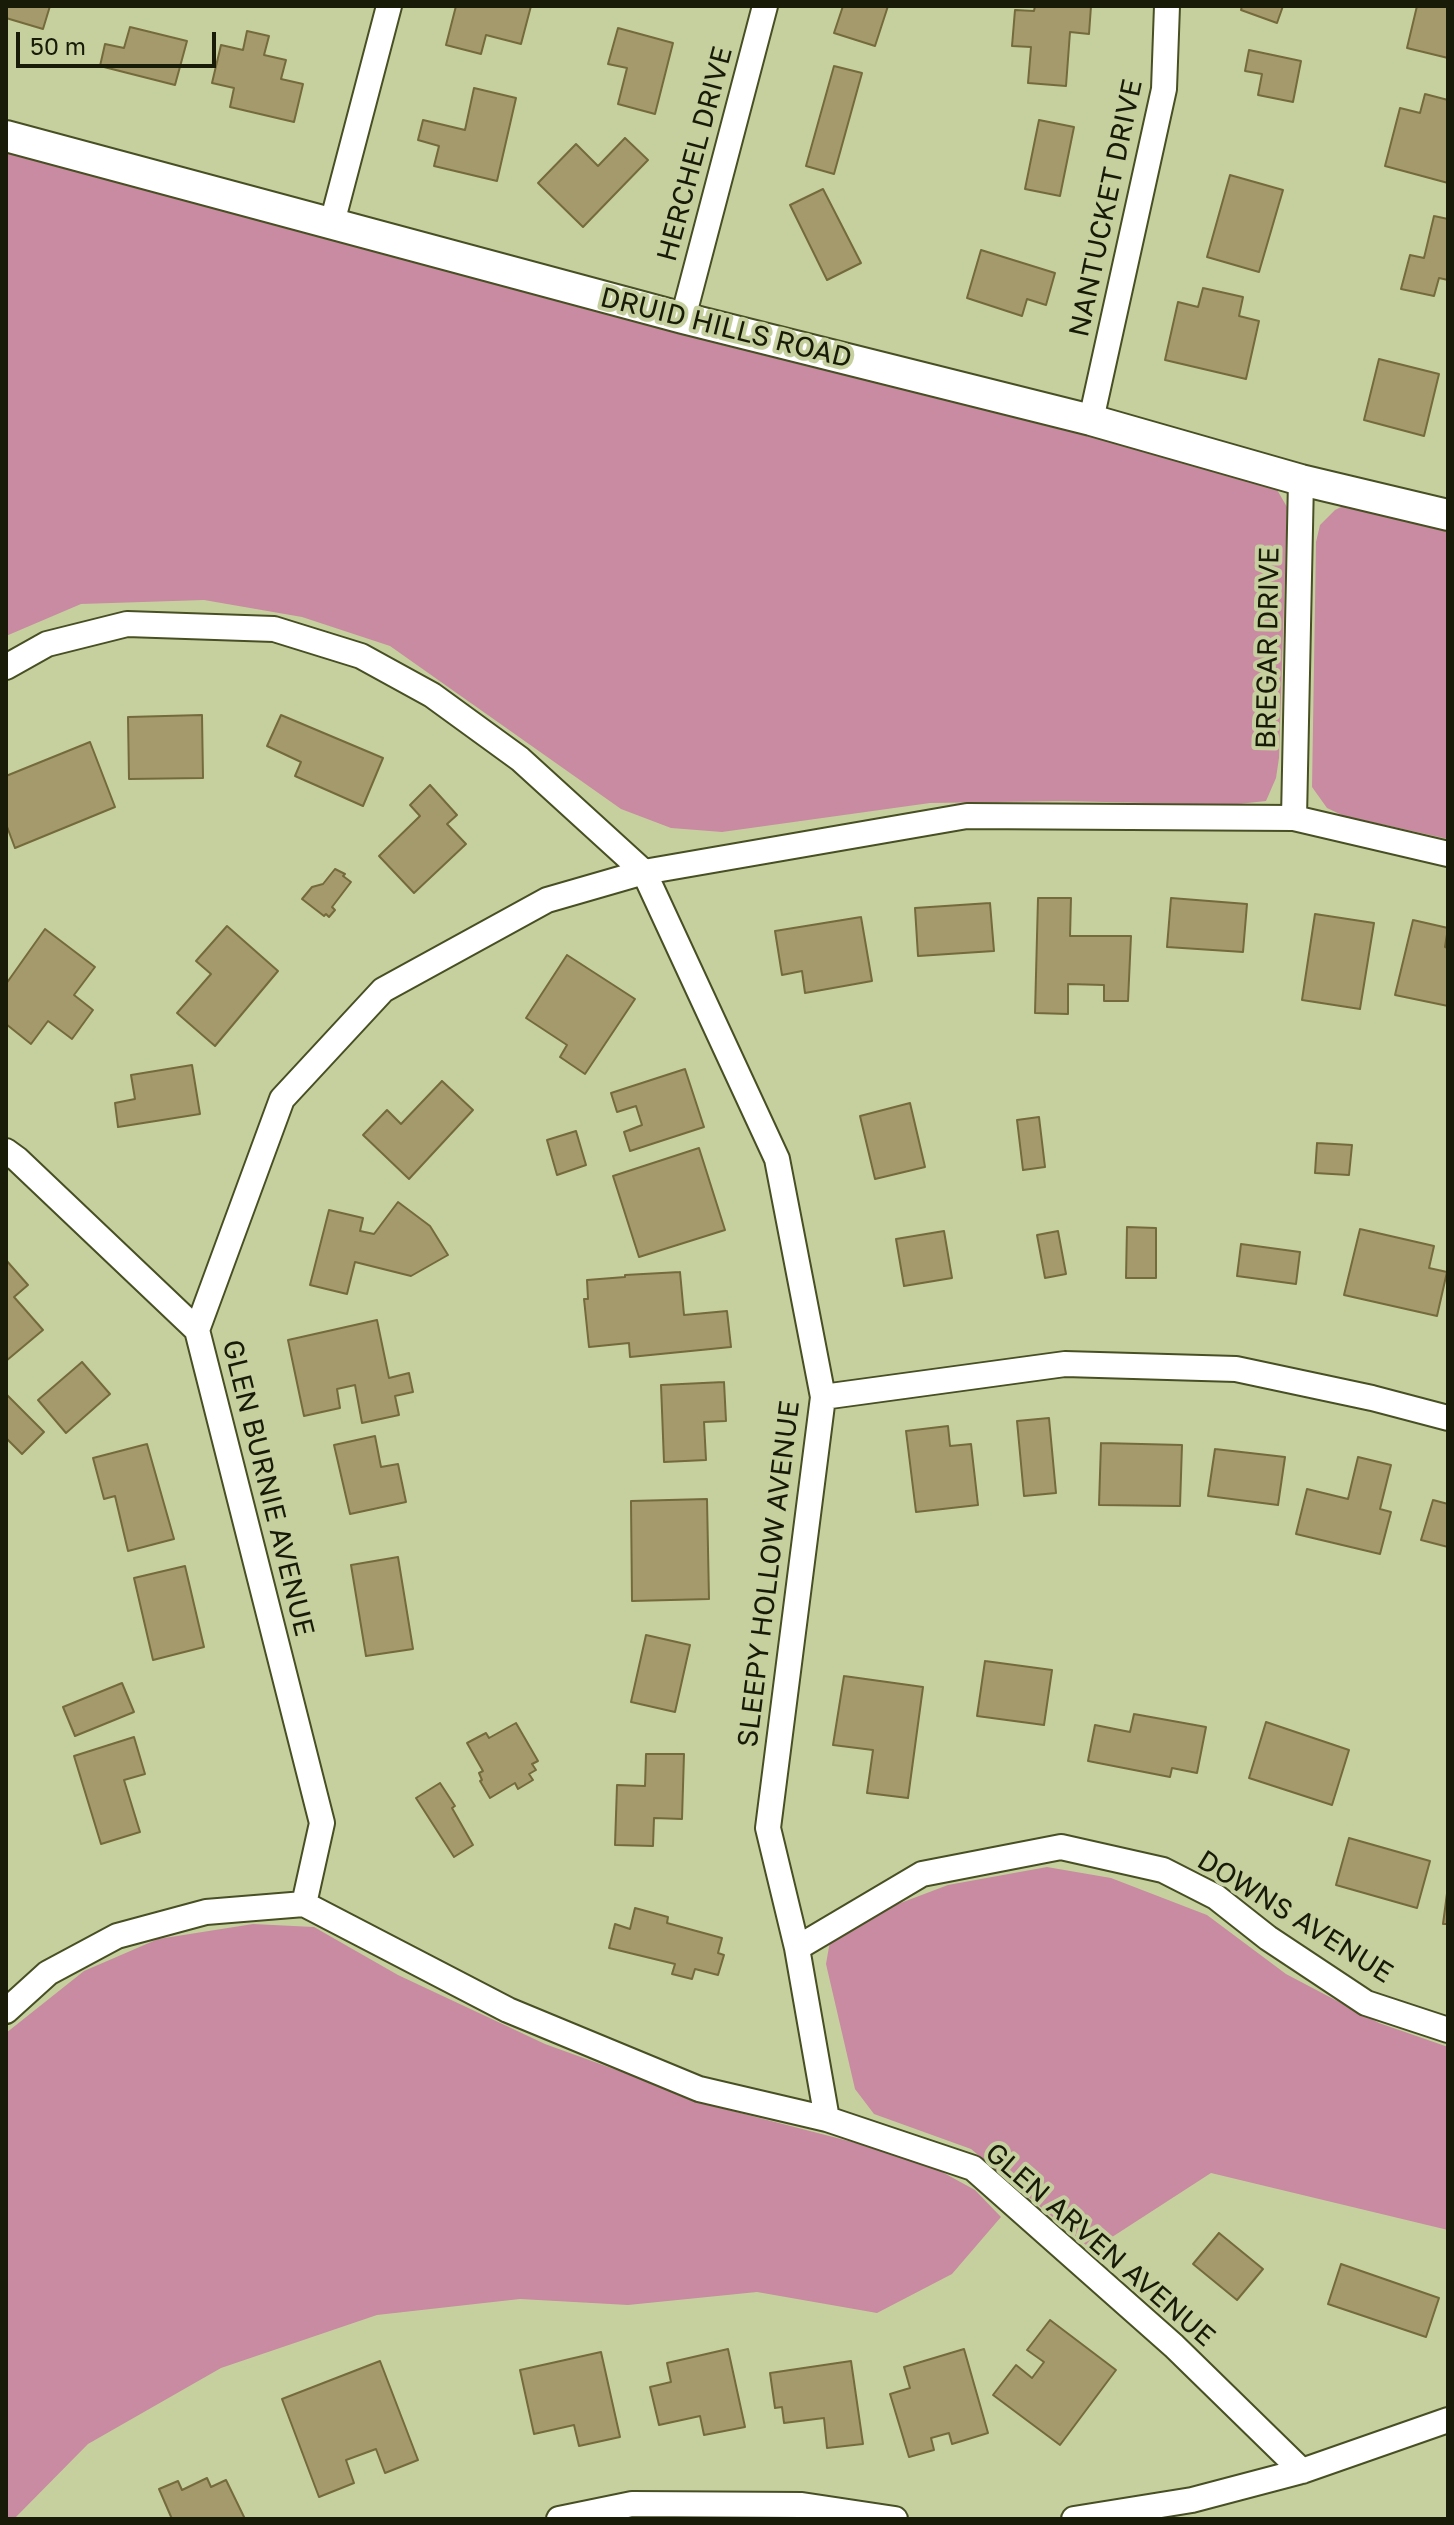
<!DOCTYPE html>
<html>
<head>
<meta charset="utf-8">
<style>
	body { margin:0 }
	#map { position:relative; width:1454px; height:2525px; overflow:hidden; background:#c6d09f; font-family:"Golos Text",sans-serif }
	canvas { display:block }
	.frame { position:absolute; inset:0; border:8px solid #181b08; pointer-events:none }
	.scale { position:absolute; left:16px; top:32px; width:200px; height:36px; box-sizing:border-box; border:4px solid #181b08; border-top:0; padding-left:10px; font-size:24px; line-height:28px; white-space:nowrap; color:#181b08; -webkit-text-stroke:6px #c6d09f; paint-order:stroke }
</style>
</head>
<body>
<div id="map">
<canvas width="1454" height="2525"></canvas>
<div class="frame"></div>
<div class="scale">50 m</div>
</div>
<script>
const g = document.querySelector('canvas').getContext('2d');
g.lineJoin = 'round';
function fill(path, color) {
  g.fillStyle = color;
  g.fill(path, 'evenodd');
}
function toPath(rows) {
  const path = new Path2D();
  for (const r of rows) {
    path.moveTo(r[0], r[1]);
    for (let i = 2; i < r.length; i += 2) path.lineTo(r[i], r[i + 1]);
  }
  return path;
}
function strokePath(path, color, width, dash) {
  g.strokeStyle = color;
  g.lineWidth = width;
  g.lineCap = dash ? 'butt' : 'round';
  g.setLineDash(dash || []);
  g.stroke(path);
}
function label(font, color, halo, rows, align = 'center') {
  g.font = font + ' "Golos Text",sans-serif';
  g.lineWidth = 8;
  g.setLineDash([]);
  g.textBaseline = 'middle';
  g.strokeStyle = halo;
  g.fillStyle = color;
  for (const [text, x, y, turn = 0] of rows) {
    g.save();
    g.translate(x, y);
    g.rotate((+turn || 0) * Math.PI / 180);
    g.textAlign = isNaN(turn) ? turn : align;
    if (halo) g.strokeText(text, 0, 0);
    g.fillText(text, 0, 0);
    g.restore();
  }
}
fill(toPath([
	[6,149,1252,479,1276,488,1287,507,1279,758,1276,778,1266,801,1229,805,1064,801,930,803,722,832,671,828,621,809,390,646,302,617,204,600,81,604,6,636],
	[1347,504,1448,531,1448,839,1344,816,1327,808,1312,787,1316,542,1320,525,1335,510],
	[1047,1867,1111,1878,1207,1915,1286,1974,1379,2023,1448,2047,1448,2230,1211,2173,1092,2250,971,2149,874,2114,855,2089,826,1964,830,1941,890,1907,948,1885],
	[253,1924,314,1927,398,1975,545,2044,721,2108,895,2153,933,2167,975,2190,1001,2217,952,2274,877,2313,757,2292,628,2305,520,2299,377,2315,221,2368,88,2444,14,2519,6,2519,6,2033,84,1971,158,1939]
]), '#c98ba1');
const building = toPath([
	[6,6,50,6,43,29,6,18,6,6],
	[456,6,531,6,521,44,486,35,481,54,446,45,456,6],
	[843,6,888,6,875,46,834,33,843,6],
	[1035,6,1091,6,1089,34,1070,32,1066,86,1028,83,1031,47,1012,46,1015,10,1034,11,1035,6],
	[1242,6,1283,6,1277,23,1241,10,1242,6],
	[1417,6,1448,7,1448,58,1407,48,1417,6],
	[130,27,187,41,175,85,100,66,105,44,124,48,130,27],
	[618,28,673,43,655,114,618,104,627,68,608,64,618,28],
	[247,31,269,36,264,55,286,60,281,79,303,84,294,122,230,107,234,88,212,83,221,45,243,50,247,31],
	[1249,50,1301,61,1293,102,1258,95,1262,74,1245,71,1249,50],
	[834,66,862,73,834,174,806,166,834,66],
	[474,88,516,98,497,181,434,166,439,146,418,140,423,120,465,130,474,88],
	[1425,94,1448,100,1448,183,1385,166,1400,108,1420,113,1425,94],
	[1039,120,1074,127,1060,196,1025,189,1039,120],
	[625,138,648,160,583,227,538,183,576,144,598,166,625,138],
	[1230,175,1283,190,1259,272,1207,257,1230,175],
	[823,189,861,263,827,280,790,205,823,189],
	[1434,216,1448,219,1448,280,1439,278,1434,296,1401,289,1410,255,1424,258,1434,216],
	[981,250,1055,273,1046,305,1027,299,1022,316,967,298,981,250],
	[1203,288,1243,297,1239,316,1259,321,1246,379,1165,360,1178,302,1198,307,1203,288],
	[1379,359,1439,374,1424,436,1364,420,1379,359],
	[202,715,203,778,129,779,128,717,202,715],
	[281,715,383,758,363,806,295,776,301,762,267,746,281,715],
	[90,742,115,807,15,848,6,824,6,776,90,742],
	[430,785,457,815,447,824,466,844,414,893,379,856,420,816,410,805,430,785],
	[335,869,345,874,343,876,351,882,332,907,335,910,329,917,326,914,324,916,302,899,312,887,323,884,335,869],
	[1038,898,1071,898,1070,936,1131,936,1128,1001,1104,1001,1104,985,1068,984,1068,1014,1035,1013,1038,898],
	[1171,898,1247,904,1243,952,1167,947,1171,898],
	[990,903,994,951,918,956,915,908,990,903],
	[1315,914,1374,923,1360,1009,1302,1000,1315,914],
	[861,917,872,981,805,993,802,971,782,975,775,931,861,917],
	[1413,920,1448,928,1445,947,1448,948,1448,1006,1395,995,1413,920],
	[227,926,278,971,215,1046,177,1013,211,974,196,961,227,926],
	[45,929,95,967,74,995,93,1010,72,1039,48,1021,31,1044,6,1024,6,984,45,929],
	[567,955,635,999,585,1074,560,1057,567,1045,526,1018,567,955],
	[192,1065,200,1114,118,1127,115,1103,135,1099,131,1075,192,1065],
	[685,1069,704,1127,630,1151,624,1132,642,1125,636,1106,617,1112,611,1093,685,1069],
	[442,1081,473,1110,409,1179,363,1135,387,1110,401,1124,442,1081],
	[910,1103,925,1167,875,1179,860,1116,910,1103],
	[1039,1117,1045,1167,1023,1170,1017,1120,1039,1117],
	[576,1131,586,1165,557,1175,547,1140,576,1131],
	[1317,1143,1352,1145,1349,1175,1315,1173,1317,1143],
	[699,1148,725,1230,639,1257,613,1176,699,1148],
	[398,1202,430,1226,448,1255,411,1276,355,1262,347,1294,310,1285,329,1210,363,1218,360,1231,374,1234,398,1202],
	[1127,1227,1156,1228,1156,1278,1126,1278,1127,1227],
	[1360,1229,1434,1246,1429,1268,1447,1272,1437,1316,1344,1295,1360,1229],
	[944,1231,952,1278,904,1286,896,1239,944,1231],
	[1058,1231,1066,1274,1045,1278,1037,1235,1058,1231],
	[1241,1244,1300,1252,1296,1284,1237,1276,1241,1244],
	[6,1260,28,1285,14,1297,43,1330,6,1361,6,1260],
	[680,1272,684,1315,727,1311,731,1347,630,1357,629,1343,589,1347,584,1299,588,1299,587,1280,625,1277,625,1275,680,1272],
	[377,1320,389,1378,409,1373,413,1392,395,1396,399,1415,362,1423,355,1385,337,1389,340,1408,304,1416,288,1340,377,1320],
	[82,1362,110,1394,66,1433,38,1400,82,1362],
	[724,1382,726,1421,704,1422,706,1460,664,1462,661,1385,724,1382],
	[6,1394,44,1432,22,1454,6,1438,6,1394],
	[1049,1418,1056,1493,1024,1496,1017,1421,1049,1418],
	[948,1426,950,1446,971,1444,978,1505,916,1512,906,1431,948,1426],
	[375,1436,381,1467,398,1464,406,1502,350,1514,334,1445,375,1436],
	[1101,1443,1182,1445,1180,1506,1099,1505,1101,1443],
	[147,1444,174,1539,128,1551,115,1496,104,1499,93,1458,147,1444],
	[1215,1449,1285,1457,1278,1505,1208,1496,1215,1449],
	[1358,1457,1391,1465,1380,1509,1391,1512,1380,1554,1296,1534,1307,1489,1348,1499,1358,1457],
	[707,1499,709,1599,632,1601,631,1501,707,1499],
	[1433,1500,1448,1504,1448,1547,1421,1540,1433,1500],
	[398,1557,413,1649,366,1656,351,1565,398,1557],
	[185,1566,204,1647,153,1660,134,1578,185,1566],
	[646,1635,690,1645,675,1712,631,1702,646,1635],
	[985,1661,1052,1670,1044,1725,977,1716,985,1661],
	[844,1676,923,1687,908,1798,867,1793,873,1750,833,1745,844,1676],
	[122,1683,134,1712,75,1736,63,1707,122,1683],
	[1134,1714,1206,1727,1197,1773,1172,1768,1170,1777,1088,1761,1095,1725,1130,1732,1134,1714],
	[1266,1722,1349,1750,1332,1805,1249,1778,1266,1722],
	[516,1723,538,1761,532,1764,536,1770,529,1774,533,1780,518,1789,515,1783,490,1798,480,1781,482,1780,479,1773,483,1771,467,1743,486,1733,489,1738,516,1723],
	[134,1737,145,1774,124,1780,140,1832,101,1844,74,1756,134,1737],
	[646,1754,684,1754,682,1819,654,1818,653,1846,615,1845,617,1785,645,1786,646,1754],
	[440,1783,455,1806,452,1808,473,1845,454,1857,416,1798,440,1783],
	[1349,1838,1430,1861,1417,1908,1336,1885,1349,1838],
	[1448,1886,1448,1924,1443,1924,1448,1886],
	[635,1908,668,1917,667,1923,722,1938,718,1953,724,1955,718,1975,695,1969,692,1979,672,1974,675,1964,609,1948,615,1924,630,1929,635,1908],
	[1219,2233,1263,2269,1237,2300,1193,2264,1219,2233],
	[1341,2264,1439,2298,1426,2337,1328,2304,1341,2264],
	[1050,2320,1116,2370,1060,2445,993,2395,1016,2365,1032,2378,1044,2362,1027,2350,1050,2320],
	[728,2349,745,2427,704,2435,700,2416,659,2425,650,2387,671,2382,667,2363,728,2349],
	[964,2349,988,2433,952,2444,949,2433,931,2438,934,2450,909,2457,890,2394,910,2388,904,2367,964,2349],
	[601,2352,620,2437,579,2446,574,2425,534,2434,520,2370,601,2352],
	[380,2361,418,2460,385,2473,376,2449,346,2460,354,2483,319,2497,282,2399,380,2361],
	[851,2361,863,2444,827,2448,824,2418,784,2423,782,2407,775,2408,770,2373,851,2361],
	[207,2478,211,2487,226,2480,245,2519,172,2519,159,2489,178,2481,182,2490,207,2478]
]);
fill(building, '#a59a6b');
strokePath(building, '#746a3c', 2);
const minor = toPath([
	[332,223,389,6],
	[683,318,765,6],
	[1091,420,1164,89,1167,6],
	[6,667,47,644,127,624,274,629,361,656,432,695,520,759,644,872,967,816,1294,818,1448,854],
	[1294,818,1301,480],
	[6,1151,17,1159,197,1330],
	[823,1397,1065,1364,1236,1369,1372,1398,1448,1418],
	[304,1904,322,1823,197,1330,282,1099,383,990,547,900,644,872,777,1159,823,1397,768,1828,797,1948,827,2119],
	[797,1948,922,1874,1061,1847,1163,1870,1216,1897,1268,1938,1366,2003,1448,2030],
	[6,2011,48,1973,117,1936,206,1912,304,1904,508,2010,699,2089,827,2119,973,2168,1174,2346,1302,2471],
	[559,2519,632,2504,802,2505,895,2519],
	[1074,2519,1192,2500,1302,2471,1448,2420]
]);
const tertiary = toPath([
	[6,136,683,318,1091,420,1301,480,1448,515]
]);
strokePath(minor, '#484f23', 28);
strokePath(tertiary, '#484f23', 34);
strokePath(minor, '#fff', 24);
strokePath(tertiary, '#fff', 30);
label('28px', '#181b08', '#c6d09f', [
	["HERCHEL DRIVE",695,154,-75],
	["NANTUCKET DRIVE",1106,208,-78],
	["DRUID HILLS ROAD",726,328,14],
	["BREGAR DRIVE",1268,648,-89],
	["GLEN BURNIE AVENUE",268,1488,76],
	["SLEEPY HOLLOW AVENUE",769,1574,-83],
	["DOWNS AVENUE",1295,1917,32],
	["GLEN ARVEN AVENUE",1100,2245,41]
]);
</script>
</body>
</html>
